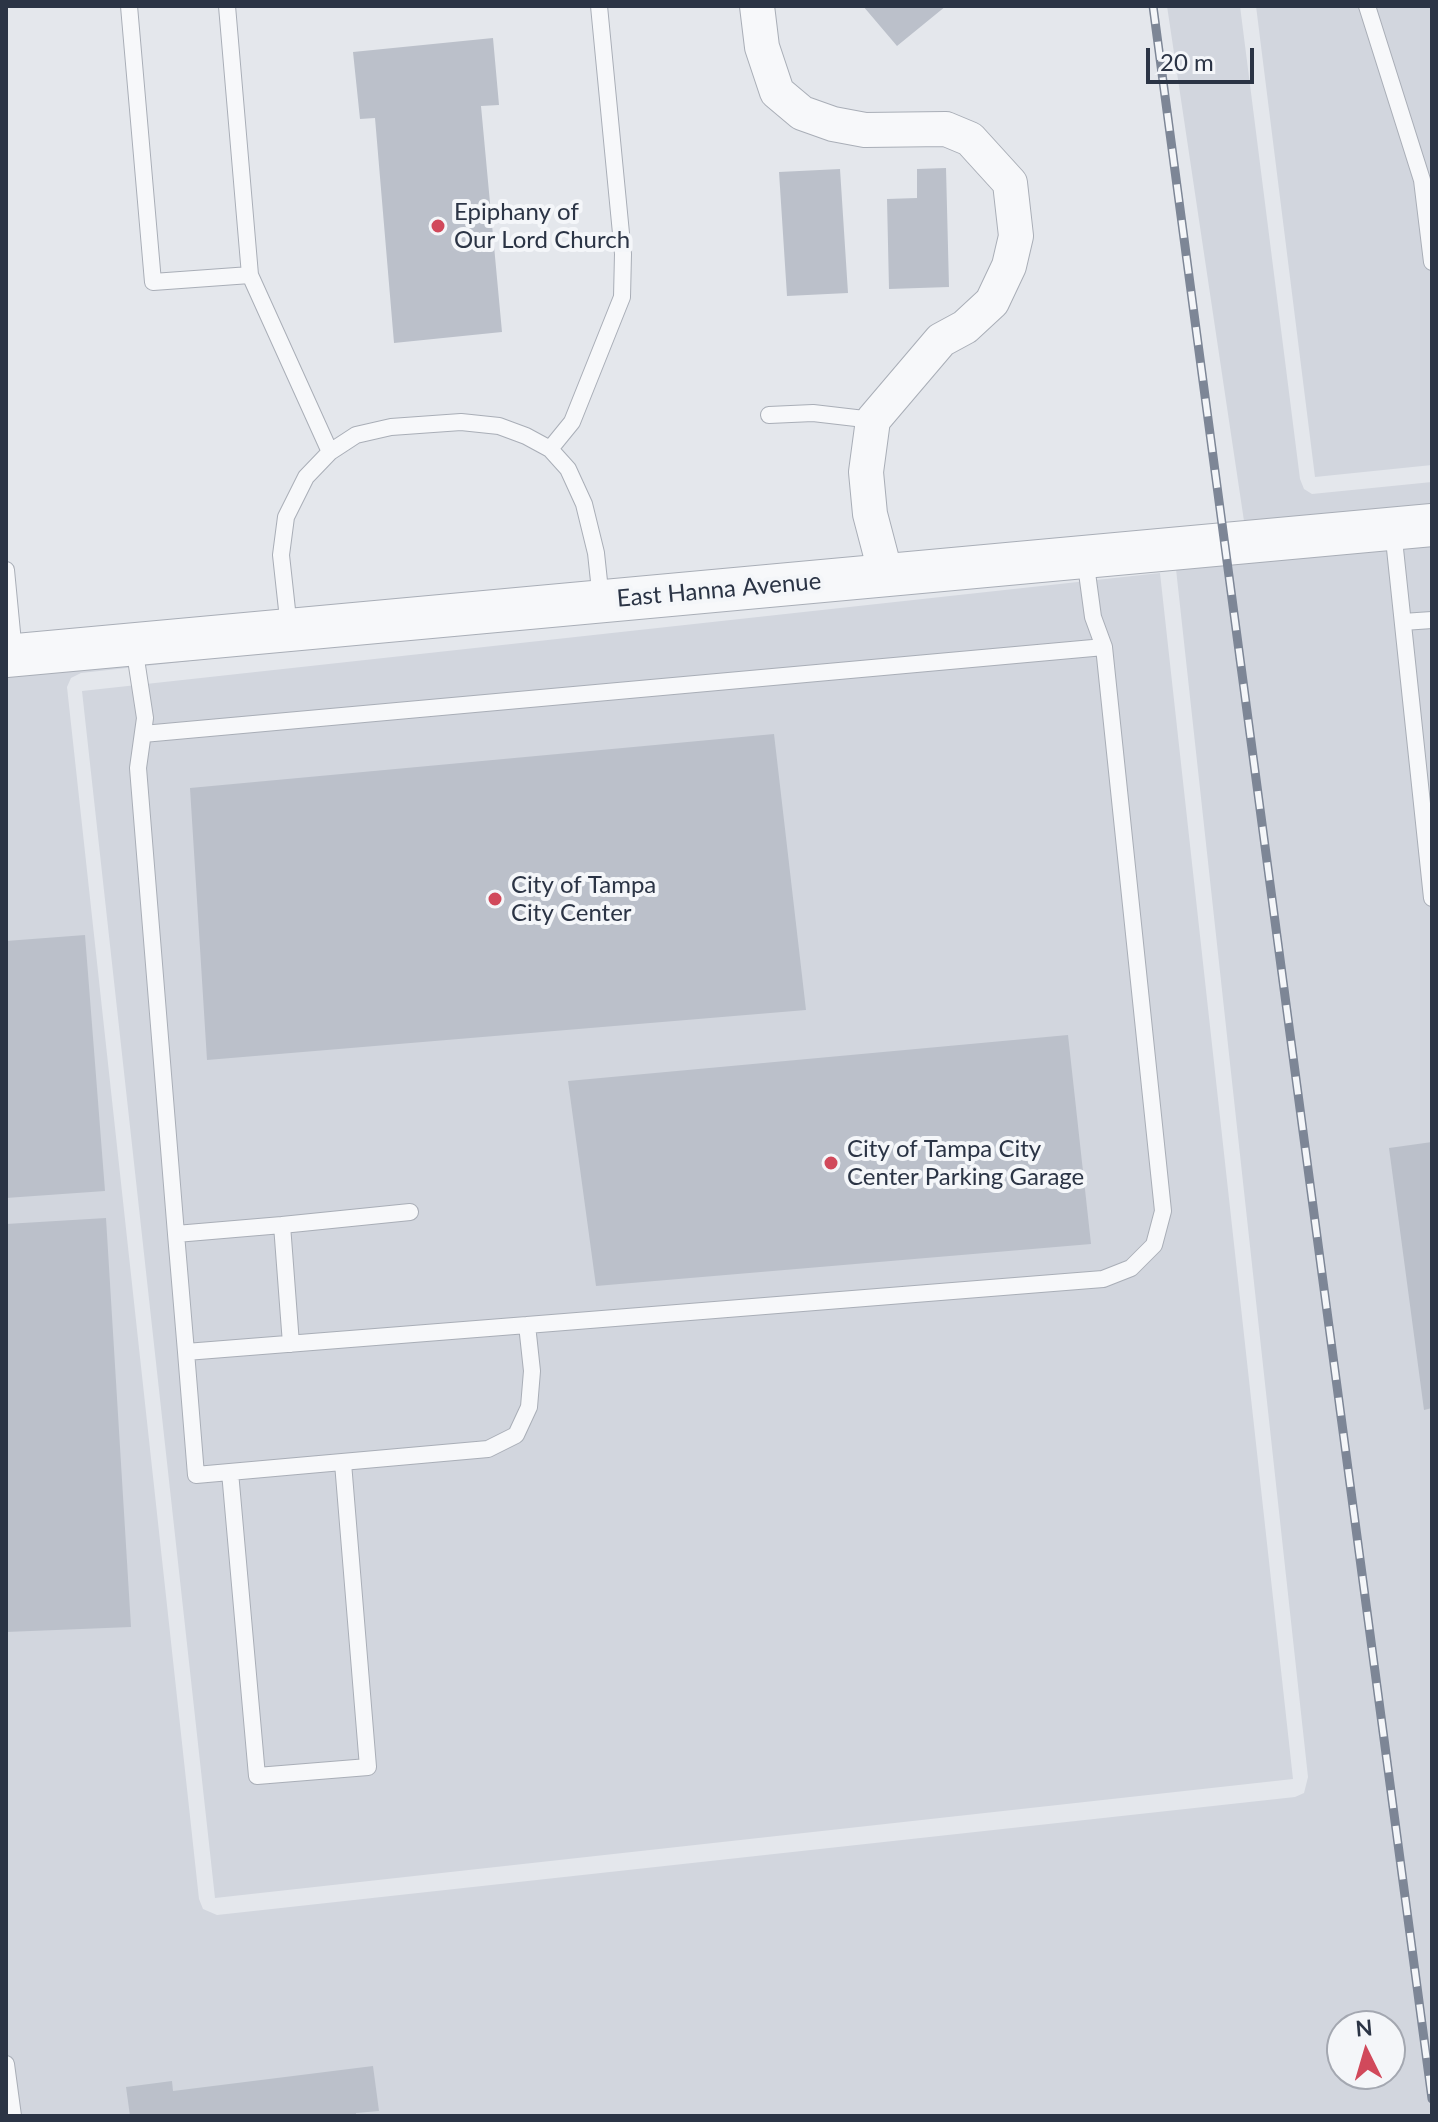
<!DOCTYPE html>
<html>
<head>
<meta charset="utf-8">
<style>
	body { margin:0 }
	#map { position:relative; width:1438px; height:2122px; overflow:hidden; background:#e4e7ec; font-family:Lato,sans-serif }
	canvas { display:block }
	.frame { position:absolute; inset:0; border:8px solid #2b3445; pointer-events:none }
	.north { position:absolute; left:1326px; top:2010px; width:80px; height:80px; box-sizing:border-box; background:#f4f6f9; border:2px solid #a4a8b1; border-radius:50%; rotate:355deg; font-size:22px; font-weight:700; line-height:32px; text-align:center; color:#2b3445 }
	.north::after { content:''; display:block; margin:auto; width:28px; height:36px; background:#d1495b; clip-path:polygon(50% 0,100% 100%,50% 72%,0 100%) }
	.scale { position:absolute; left:1146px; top:48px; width:108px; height:36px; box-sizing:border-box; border:4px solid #2b3445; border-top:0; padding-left:10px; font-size:24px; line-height:28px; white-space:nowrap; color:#2b3445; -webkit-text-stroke:6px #f4f6f9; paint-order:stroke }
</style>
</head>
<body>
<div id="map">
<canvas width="1438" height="2122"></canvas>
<div class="frame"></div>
<div class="north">N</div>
<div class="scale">20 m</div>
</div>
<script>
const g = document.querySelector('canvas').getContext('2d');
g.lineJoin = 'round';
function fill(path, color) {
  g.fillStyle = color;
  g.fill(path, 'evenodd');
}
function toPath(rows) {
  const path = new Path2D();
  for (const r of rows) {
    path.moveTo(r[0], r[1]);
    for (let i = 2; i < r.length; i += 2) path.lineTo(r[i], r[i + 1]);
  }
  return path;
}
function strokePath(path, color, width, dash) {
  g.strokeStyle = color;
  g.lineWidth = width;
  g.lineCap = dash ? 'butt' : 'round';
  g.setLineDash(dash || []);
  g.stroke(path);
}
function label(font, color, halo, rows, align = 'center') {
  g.font = font + ' Lato,sans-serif';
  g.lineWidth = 8;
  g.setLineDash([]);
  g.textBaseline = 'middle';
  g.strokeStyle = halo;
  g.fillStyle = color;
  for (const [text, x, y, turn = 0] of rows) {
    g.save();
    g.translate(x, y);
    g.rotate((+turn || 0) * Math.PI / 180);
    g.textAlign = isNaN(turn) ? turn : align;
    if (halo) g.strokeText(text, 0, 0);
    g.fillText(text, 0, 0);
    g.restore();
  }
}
fill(toPath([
	[1167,6,1240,6,1300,479,1304,489,1312,494,1432,482,1432,504,1244,521],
	[1256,6,1432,6,1432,465,1315,477],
	[1432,546,1432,2116,6,2116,6,677,273,652,81,673,71,678,67,687,199,1899,203,1909,217,1915,1295,1797,1304,1793,1308,1777,1176,569],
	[1342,2026,1390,2026,1390,2074,1342,2074],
	[1160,573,1293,1779,215,1898,82,691]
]), '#d2d6de');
fill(toPath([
	[863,6,946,6,897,46],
	[493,38,499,105,481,106,502,332,394,343,375,118,360,119,353,52],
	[946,168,949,287,889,289,887,199,917,198,917,169],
	[840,169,848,293,787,296,779,172],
	[774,734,806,1010,207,1060,190,788],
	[85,935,105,1191,6,1198,6,941],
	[1068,1035,1091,1244,596,1286,568,1081],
	[1432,1142,1432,1408,1424,1410,1389,1148],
	[106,1218,131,1627,6,1632,6,1224],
	[373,2066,379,2111,356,2113,356,2116,130,2116,126,2087,172,2081,173,2091]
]), '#bbc0ca');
const service = toPath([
	[129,6,153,282,250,275],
	[227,6,250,275,330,452,306,477,286,517,281,555,289,628],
	[1367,6,1422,180,1432,262],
	[769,415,813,413,873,420],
	[550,449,572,422,622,297,623,254,599,6],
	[330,452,356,435,391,427,461,422,499,426,526,436,550,449,568,469,584,504,596,553,601,600],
	[1393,530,1432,898],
	[6,570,14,653],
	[1403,622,1432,620],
	[134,646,145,718,138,768,176,1234,186,1352,196,1475,488,1449,516,1435,529,1407,532,1371,527,1325,186,1352],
	[143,734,1104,647],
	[282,1225,410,1212],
	[176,1234,282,1225,291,1344],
	[527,1325,1103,1279,1131,1268,1154,1245,1163,1211,1104,647,1093,617,1085,558],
	[230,1472,257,1776,368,1767,343,1463],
	[6,2064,13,2116]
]);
const minor = toPath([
	[757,6,762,47,777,92,802,113,833,124,865,130,946,129,970,139,1010,183,1016,236,1009,266,992,302,965,327,941,340,873,420,866,472,870,514,886,575]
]);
const tertiary = toPath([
	[6,656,1432,525]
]);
strokePath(service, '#a9aeb7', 18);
strokePath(minor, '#a9aeb7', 36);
strokePath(tertiary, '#a9aeb7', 44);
strokePath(service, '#f7f8fa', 16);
strokePath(minor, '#f7f8fa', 34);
strokePath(tertiary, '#f7f8fa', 42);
const rail = toPath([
	[1153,6,1432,2099]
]);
strokePath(rail, '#7d8696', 9);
strokePath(rail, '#f4f6f9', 6, [18]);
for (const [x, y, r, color] of [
	[438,226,8,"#d1495b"],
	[495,899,8,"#d1495b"],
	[831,1163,8,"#d1495b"]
]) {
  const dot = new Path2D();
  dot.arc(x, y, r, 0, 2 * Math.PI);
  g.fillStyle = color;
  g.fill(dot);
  strokePath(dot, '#f4f6f9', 3);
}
label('24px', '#2b3445', '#f4f6f9', [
	["Epiphany of",454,212],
	["Our Lord Church",454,240],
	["City of Tampa",511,885],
	["City Center",511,913],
	["City of Tampa City",847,1149],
	["Center Parking Garage",847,1177]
], 'left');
label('24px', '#2b3445', '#f4f6f9', [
	["East Hanna Avenue",719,590,-5]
]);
</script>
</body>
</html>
